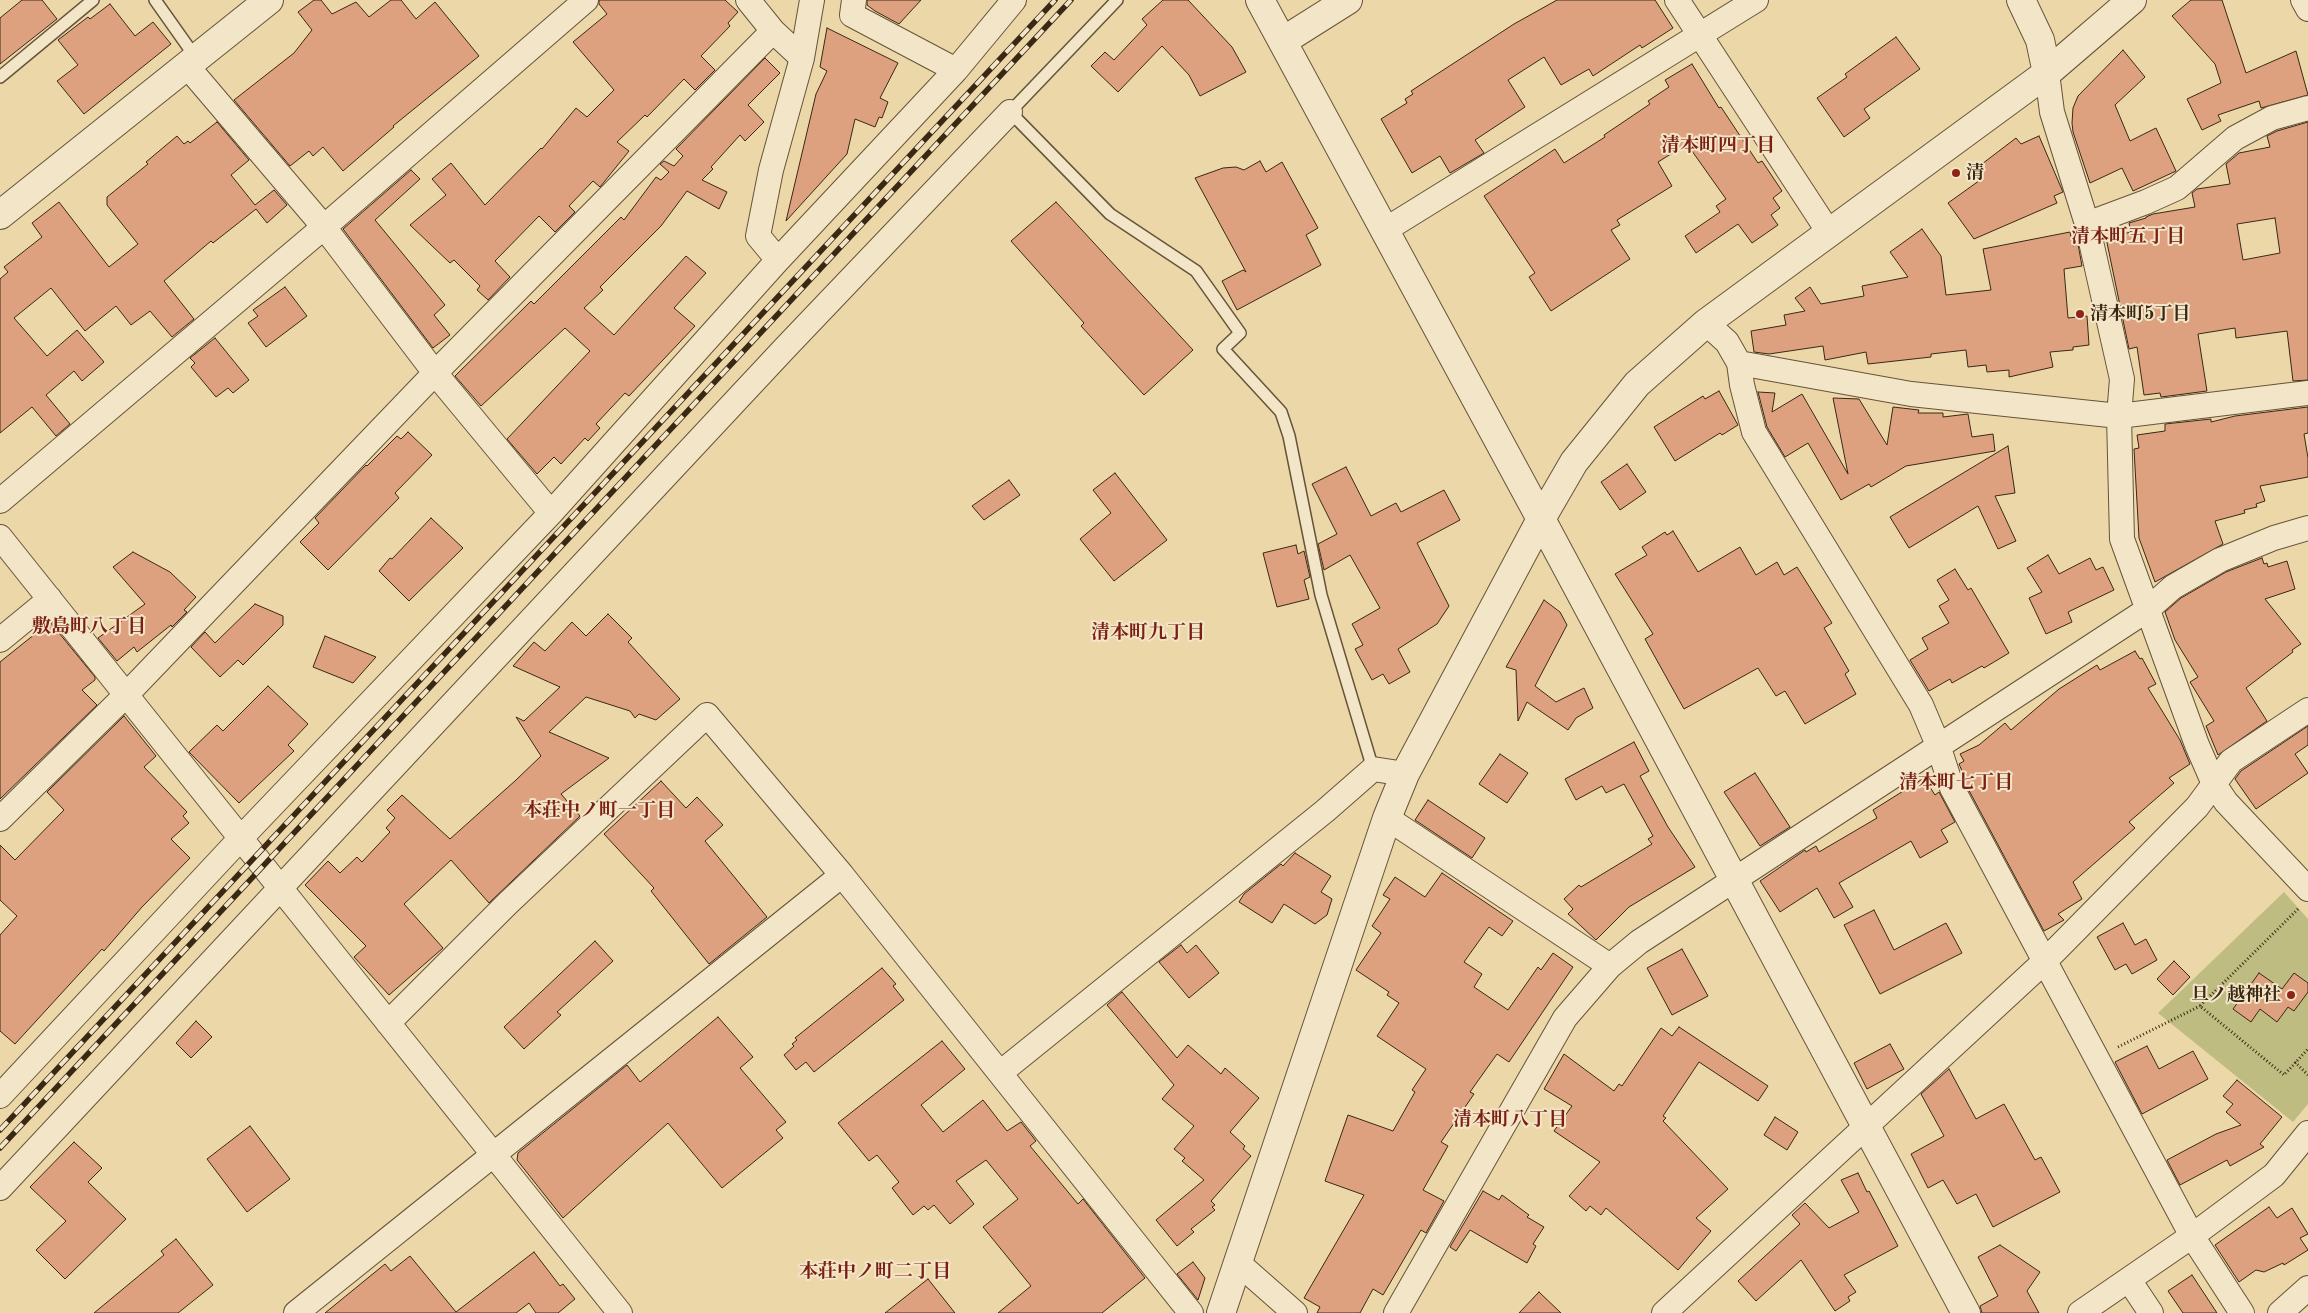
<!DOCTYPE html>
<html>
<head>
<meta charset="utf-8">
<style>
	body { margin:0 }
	canvas { display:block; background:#ecd7a9 }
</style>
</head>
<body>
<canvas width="2308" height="1313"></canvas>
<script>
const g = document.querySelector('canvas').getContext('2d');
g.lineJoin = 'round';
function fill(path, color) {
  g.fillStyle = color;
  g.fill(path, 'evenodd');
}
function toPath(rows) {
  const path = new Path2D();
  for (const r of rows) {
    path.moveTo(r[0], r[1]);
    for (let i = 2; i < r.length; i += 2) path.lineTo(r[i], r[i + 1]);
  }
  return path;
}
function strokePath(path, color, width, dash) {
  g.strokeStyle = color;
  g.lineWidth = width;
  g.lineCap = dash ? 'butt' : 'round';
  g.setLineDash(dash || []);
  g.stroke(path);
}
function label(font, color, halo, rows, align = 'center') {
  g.font = font + ' "Old Standard TT","Noto Serif JP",serif';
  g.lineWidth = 4;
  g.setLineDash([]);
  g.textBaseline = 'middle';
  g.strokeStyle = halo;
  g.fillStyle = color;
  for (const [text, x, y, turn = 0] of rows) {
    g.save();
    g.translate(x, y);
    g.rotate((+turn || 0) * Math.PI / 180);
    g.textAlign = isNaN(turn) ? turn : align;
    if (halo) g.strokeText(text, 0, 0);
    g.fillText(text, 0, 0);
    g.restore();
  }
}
fill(toPath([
	[2284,892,2308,919,2308,1104,2293,1122,2158,1013]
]), '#bfbc82');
const building = toPath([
	[22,0,42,0,57,19,0,64,0,18,22,0],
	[314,0,321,0,332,14,356,2,369,17,391,0,401,0,416,19,435,2,479,56,393,126,394,127,343,171,323,147,313,156,309,151,290,166,234,100,294,53,312,30,298,12,314,0],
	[599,0,725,0,738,12,728,23,730,26,701,56,715,70,695,90,684,79,647,117,645,115,617,142,629,151,600,187,593,181,569,206,575,212,555,232,539,216,495,261,510,277,488,300,477,290,480,286,454,260,450,263,410,225,446,195,432,179,451,163,485,205,541,148,542,149,576,108,587,117,614,90,573,42,607,14,599,4,599,0],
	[867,0,921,0,899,24,875,11,867,5,867,0],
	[1163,0,1188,0,1232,47,1246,72,1200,96,1189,75,1162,46,1118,92,1091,66,1105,52,1114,60,1147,25,1142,19,1163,0],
	[1557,0,1655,0,1673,28,1642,48,1640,45,1593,76,1589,69,1561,85,1544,57,1508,80,1525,107,1475,140,1484,153,1450,173,1440,156,1412,173,1381,119,1407,103,1405,99,1413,94,1411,91,1514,24,1557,0],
	[2191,0,2222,0,2246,73,2296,51,2308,95,2261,108,2259,101,2218,115,2221,121,2202,130,2187,99,2221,83,2215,64,2172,16,2191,0],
	[110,4,135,36,153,22,171,44,84,114,57,81,78,65,58,40,88,17,90,19,110,4],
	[827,28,898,63,880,98,888,102,882,118,879,117,875,127,855,119,847,154,786,221,816,94,827,71,820,67,827,28],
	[1896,37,1920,69,1864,109,1870,118,1844,137,1817,98,1847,77,1845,74,1896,37],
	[2123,50,2145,77,2115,105,2130,141,2156,128,2176,171,2133,191,2122,168,2090,183,2073,132,2072,123,2073,108,2078,96,2123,50],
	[765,58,780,73,748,105,764,122,745,141,740,135,711,167,713,169,702,180,727,192,719,209,687,191,661,226,600,287,603,290,584,308,614,335,686,256,706,273,674,308,695,326,629,396,625,393,596,424,600,428,588,441,585,438,561,464,554,457,537,474,507,439,590,351,565,328,481,406,455,376,531,301,534,304,621,217,624,220,656,177,661,180,669,172,660,164,664,161,674,166,683,156,676,149,765,58],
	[1692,64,1719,108,1721,107,1758,163,1762,161,1782,191,1773,198,1780,208,1771,215,1778,225,1752,243,1738,224,1696,253,1685,236,1720,212,1716,206,1726,199,1687,144,1658,162,1672,186,1617,220,1620,225,1611,230,1630,259,1551,311,1529,277,1535,273,1484,196,1555,149,1564,163,1605,137,1604,135,1650,104,1648,101,1669,87,1665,80,1692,64],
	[217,122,249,160,231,175,255,205,274,190,287,205,267,223,256,209,213,243,211,241,164,281,194,319,172,337,150,311,131,325,116,306,85,331,51,288,14,318,47,356,77,330,104,362,82,381,74,371,46,395,70,424,56,436,32,407,0,433,0,279,8,272,4,267,42,237,32,223,59,202,109,267,138,244,107,205,107,197,148,164,146,162,177,136,184,144,188,141,190,143,217,122],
	[2308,122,2308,380,2293,381,2287,331,2236,338,2235,328,2198,334,2207,391,2161,397,2160,393,2144,395,2137,347,2129,349,2106,238,2131,232,2129,223,2146,218,2146,217,2153,214,2195,207,2192,193,2197,189,2230,184,2226,164,2239,153,2270,147,2267,136,2277,131,2308,122],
	[2275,218,2280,253,2243,260,2237,224,2275,218],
	[2039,136,2063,192,2054,196,2057,203,1974,239,1948,203,1983,178,1978,167,2016,138,2021,144,2039,136],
	[1260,161,1266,172,1282,162,1318,228,1306,235,1321,265,1237,310,1222,281,1243,270,1246,272,1195,178,1223,168,1236,167,1244,170,1260,161],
	[411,170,420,179,375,220,445,305,434,315,450,335,433,348,343,229,411,170],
	[1056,202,1193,350,1144,395,1081,326,1084,323,1011,241,1056,202],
	[1922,229,1941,256,1946,295,1991,290,1983,249,2070,232,2073,246,2078,244,2082,266,2064,269,2068,318,2087,316,2089,345,2073,347,2073,350,2050,352,2053,367,2009,377,2009,370,1987,372,1986,365,1968,367,1966,350,1931,354,1931,357,1868,364,1866,352,1825,360,1823,346,1769,354,1754,352,1751,331,1786,325,1784,315,1805,311,1795,298,1810,287,1821,304,1864,296,1862,286,1908,277,1890,252,1922,229],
	[285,287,307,316,266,347,248,323,258,316,253,310,285,287],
	[215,338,249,380,233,393,228,388,216,397,191,367,195,363,190,358,215,338],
	[1719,391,1738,425,1722,435,1720,433,1675,461,1654,427,1703,396,1705,399,1719,391],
	[1758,392,1775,393,1772,412,1802,394,1848,474,1833,398,1859,399,1887,445,1893,407,1919,410,1918,413,1943,413,1943,417,1968,414,1972,437,1993,434,1995,451,1906,466,1871,487,1869,484,1841,500,1808,443,1785,457,1767,427,1758,392],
	[2308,407,2308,433,2304,434,2308,458,2308,477,2260,486,2265,501,2256,504,2257,507,2244,510,2245,513,2215,521,2223,544,2155,582,2139,538,2134,449,2139,448,2137,435,2165,431,2165,424,2211,419,2211,422,2235,416,2308,407],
	[408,432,432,455,395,493,399,498,328,570,300,542,319,523,315,518,366,465,367,466,397,436,401,439,408,432],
	[2008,446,2015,493,1995,496,2016,541,1998,549,1978,506,1909,548,1890,517,2008,446],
	[1627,464,1646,492,1620,510,1601,482,1627,464],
	[1346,467,1371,516,1396,503,1401,512,1444,490,1460,520,1417,543,1449,606,1437,624,1398,649,1410,672,1389,684,1383,674,1372,680,1355,649,1363,645,1352,624,1380,608,1350,555,1324,570,1318,544,1337,534,1312,484,1346,467],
	[1115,473,1167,540,1114,581,1080,539,1111,513,1093,490,1115,473],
	[1009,480,1020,495,984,520,972,506,1009,480],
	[431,518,463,548,409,601,379,571,390,558,392,559,431,518],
	[1673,531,1698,572,1740,547,1756,575,1777,562,1784,575,1797,567,1832,623,1824,628,1849,671,1845,674,1856,694,1805,724,1785,691,1776,696,1758,668,1684,709,1645,639,1653,634,1615,574,1647,555,1642,547,1665,532,1667,535,1673,531],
	[1296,545,1298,554,1304,551,1310,577,1304,580,1309,599,1277,607,1263,553,1296,545],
	[133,552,170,572,196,597,184,610,187,612,172,627,171,625,137,652,134,647,117,661,98,638,145,604,113,567,133,552],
	[2048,555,2059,574,2090,558,2096,570,2103,567,2114,590,2068,612,2072,622,2046,634,2029,598,2042,592,2027,568,2048,555],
	[2262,558,2264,564,2267,563,2268,567,2287,561,2295,589,2265,599,2301,644,2292,650,2293,652,2246,688,2267,721,2218,755,2206,726,2214,721,2190,682,2198,677,2175,640,2165,612,2181,598,2226,572,2262,558],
	[1955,569,1968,590,1971,588,2009,653,1984,668,1982,666,1952,683,1950,679,1929,691,1910,660,1928,649,1922,638,1949,623,1939,606,1949,600,1937,580,1955,569],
	[1544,600,1560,612,1567,625,1535,686,1556,702,1584,688,1593,708,1576,718,1568,730,1527,702,1518,721,1516,670,1506,667,1544,600],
	[255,604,283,616,283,625,243,665,238,660,220,677,191,647,205,632,215,643,255,604],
	[608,614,632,638,628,642,680,699,656,720,639,714,635,718,630,711,586,697,549,732,609,758,561,794,580,816,489,903,451,860,404,904,443,948,389,995,354,957,366,946,305,885,328,861,340,873,357,857,362,862,390,832,386,828,395,818,387,810,402,795,450,839,516,780,541,756,516,717,524,721,560,687,513,666,534,642,545,651,572,622,586,636,608,614],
	[50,622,95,677,95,680,82,690,97,705,0,799,0,662,50,622],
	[325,636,376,657,353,683,313,667,325,636],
	[2135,651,2140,659,2142,658,2156,684,2148,688,2180,740,2190,764,2169,778,2174,783,2129,822,2135,828,2073,882,2082,899,2058,914,2064,920,2044,931,1965,783,1965,778,1959,764,1964,761,1960,754,1979,745,2005,723,2011,730,2059,689,2097,665,2100,670,2135,651],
	[268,686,308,724,288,745,294,751,239,803,189,752,217,725,223,731,268,686],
	[124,716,156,756,144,767,187,812,183,816,189,823,171,839,190,858,142,907,104,951,102,949,15,1044,0,1031,0,935,17,916,0,900,0,845,15,860,64,810,47,792,124,716],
	[2308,726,2308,745,2295,754,2308,773,2256,809,2235,779,2241,771,2308,726],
	[1634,742,1649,771,1640,776,1668,827,1695,867,1629,907,1596,940,1568,914,1573,909,1564,899,1579,885,1581,887,1652,844,1648,839,1653,836,1624,784,1606,793,1602,786,1576,800,1565,779,1634,742],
	[1500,754,1528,773,1507,803,1479,784,1500,754],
	[1755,773,1790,827,1760,846,1724,792,1755,773],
	[1924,778,1935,795,1939,792,1955,822,1941,830,1948,842,1920,858,1911,841,1839,883,1853,907,1834,918,1817,888,1780,912,1760,881,1805,850,1806,852,1816,846,1819,852,1877,818,1873,810,1924,778],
	[661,781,686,808,697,797,723,825,705,841,767,917,709,964,651,891,654,888,604,834,661,781],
	[1428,800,1485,838,1472,858,1415,820,1428,800],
	[1295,853,1331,876,1321,892,1332,899,1327,915,1315,924,1284,904,1272,923,1239,902,1244,894,1281,864,1283,866,1295,853],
	[1442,873,1513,921,1502,936,1489,927,1464,962,1482,974,1474,987,1508,1010,1538,967,1541,970,1553,953,1573,967,1509,1062,1497,1054,1470,1092,1474,1094,1441,1142,1448,1146,1423,1190,1444,1201,1426,1233,1421,1230,1383,1295,1373,1289,1360,1313,1317,1313,1320,1307,1304,1298,1364,1195,1325,1181,1348,1115,1393,1131,1415,1092,1412,1090,1426,1069,1377,1036,1399,1003,1387,995,1389,992,1356,970,1381,933,1372,926,1390,899,1383,895,1395,877,1425,897,1442,873],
	[1874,910,1894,950,1946,923,1962,953,1880,994,1844,925,1874,910],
	[2123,923,2135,945,2146,939,2157,960,2132,974,2126,964,2115,970,2097,937,2123,923],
	[595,941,613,961,557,1012,561,1015,524,1049,504,1027,595,941],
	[1181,945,1187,953,1196,945,1219,973,1189,998,1159,962,1181,945],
	[1682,949,1708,996,1672,1015,1647,968,1682,949],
	[2174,961,2190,977,2173,995,2157,979,2174,961],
	[882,968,896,984,893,986,904,1000,814,1072,806,1062,796,1070,784,1055,794,1046,792,1044,797,1040,795,1038,882,968],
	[2259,973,2282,989,2294,973,2308,983,2308,992,2294,1011,2288,1007,2277,1022,2260,1009,2251,1022,2233,1009,2259,973],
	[1122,992,1177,1058,1188,1045,1221,1074,1225,1068,1259,1098,1230,1132,1245,1146,1243,1149,1251,1156,1211,1201,1215,1205,1212,1207,1215,1210,1191,1229,1194,1232,1177,1246,1156,1220,1204,1180,1182,1161,1185,1158,1174,1149,1194,1126,1162,1099,1174,1085,1107,1005,1122,992],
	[718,1017,753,1057,740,1068,786,1122,776,1130,783,1138,722,1188,668,1123,563,1218,517,1160,518,1153,627,1065,640,1082,718,1017],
	[196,1021,212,1037,191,1058,176,1043,196,1021],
	[1679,1027,1768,1086,1758,1101,1699,1062,1663,1116,1666,1118,1663,1121,1728,1189,1696,1218,1711,1231,1678,1270,1606,1208,1601,1215,1590,1206,1586,1211,1569,1196,1600,1162,1554,1131,1572,1106,1544,1089,1564,1054,1614,1091,1619,1084,1622,1086,1661,1028,1672,1036,1679,1027],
	[942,1041,965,1069,921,1105,943,1132,983,1100,1007,1131,1021,1122,1036,1141,1030,1146,1078,1204,1083,1199,1145,1278,1102,1313,998,1313,1031,1286,983,1227,1018,1199,986,1160,956,1181,974,1204,950,1224,934,1205,928,1210,924,1206,913,1215,892,1188,899,1182,877,1155,869,1161,838,1123,942,1041],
	[1890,1044,1904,1069,1867,1089,1854,1063,1890,1044],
	[2147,1046,2159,1069,2193,1051,2208,1079,2142,1114,2115,1062,2147,1046],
	[1949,1069,1976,1119,2004,1104,2035,1160,2041,1157,2060,1192,1993,1227,1976,1194,1957,1204,1943,1180,1928,1188,1911,1154,1944,1136,1921,1094,1949,1069],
	[2237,1080,2282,1117,2260,1144,2264,1147,2230,1166,2227,1160,2180,1185,2167,1160,2216,1134,2241,1125,2226,1112,2233,1104,2223,1096,2237,1080],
	[1775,1117,1798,1132,1787,1150,1764,1135,1775,1117],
	[250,1126,290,1179,247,1212,207,1159,250,1126],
	[74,1142,102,1168,88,1182,126,1219,65,1279,36,1250,66,1221,30,1187,74,1142],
	[1858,1173,1867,1192,1869,1191,1898,1246,1844,1275,1856,1292,1848,1297,1850,1301,1835,1311,1801,1260,1756,1301,1738,1281,1800,1224,1792,1215,1805,1203,1829,1228,1859,1212,1841,1180,1858,1173],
	[1483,1191,1499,1200,1502,1195,1529,1215,1527,1217,1544,1227,1533,1244,1536,1246,1527,1263,1470,1230,1456,1251,1450,1247,1483,1191],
	[2269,1207,2277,1218,2292,1208,2308,1234,2300,1238,2308,1250,2284,1265,2283,1263,2264,1272,2256,1270,2239,1282,2215,1245,2269,1207],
	[176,1239,213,1285,178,1313,94,1313,164,1255,161,1251,176,1239],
	[2000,1245,2040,1272,2027,1291,2039,1313,1982,1313,1980,1306,1998,1296,1978,1257,2000,1245],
	[534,1252,560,1286,563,1284,575,1299,558,1313,536,1313,529,1303,516,1313,325,1313,385,1264,391,1271,410,1256,456,1312,534,1252],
	[1193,1262,1205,1278,1198,1300,1177,1274,1193,1262],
	[2192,1275,2217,1313,2183,1313,2168,1291,2192,1275],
	[928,1279,955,1313,885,1313,928,1279],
	[1539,1292,1561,1313,1519,1313,1539,1292]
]);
fill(building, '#dea17f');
strokePath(building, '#3a2814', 1);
const service = toPath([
	[155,0,196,58],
	[1117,0,1010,112,1110,214,1196,271,1240,333,1223,349,1281,412,1289,436,1321,595,1373,769],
	[0,77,93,0]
]);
const minor = toPath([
	[854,0,852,15,956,70],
	[1677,0,1830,234],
	[2303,0,2308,9],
	[802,58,812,0],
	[187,66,324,227,435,373,551,513],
	[2047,73,2052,112,2087,224,2122,379,2119,416,2122,539,2197,745,2214,784,2226,802,2308,889],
	[2087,224,2146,202,2177,188,2235,138,2272,118,2308,108],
	[1385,230,1756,0],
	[778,260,956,70,1014,0],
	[1706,323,1727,342,1739,363,1742,385,1754,432,1921,705,1938,745,1952,788,2192,1236,2242,1313],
	[1739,363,1911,394,2119,416,2308,393],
	[0,501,324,227,586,0],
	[0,537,620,1313],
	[0,640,50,599],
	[1387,818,1610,966],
	[0,819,127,694,435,373,773,31],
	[388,1023,507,904,707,715,842,875,1191,1313],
	[1000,1073,1325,811,1373,769,1405,774],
	[0,1096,240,839,551,513,778,260,758,236,771,170,802,58,773,31,748,0],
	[0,1188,785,348,1010,112],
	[1237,1262,1295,1313],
	[2129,1280,2151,1313],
	[296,1313,842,875],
	[1396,1313,1565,1018,1610,966,1639,942,2147,610,2173,587,2220,560,2274,538,2308,528],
	[1664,1313,2045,961,2197,807,2231,761,2308,710],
	[2080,1313,2192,1236,2274,1175,2308,1133],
	[2280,1313,2308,1288]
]);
const tertiary = toPath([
	[1260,0,1541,519,1966,1313],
	[2021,0,2040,40,2047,73],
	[1283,41,1348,0],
	[0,215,269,0],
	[1221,1313,1387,818,1405,774,1541,519,1574,462,1637,384,1706,323,2047,73,2132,0]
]);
strokePath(service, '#665439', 14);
strokePath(minor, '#665439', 26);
strokePath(tertiary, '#665439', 30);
strokePath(toPath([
	[2298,909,2200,1006,2284,1075,2308,1049],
	[2118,1047,2200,1006],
	[2295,1062,2308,1075]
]), '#3a2814', 3, [1, 2.5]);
strokePath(service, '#f3e5c7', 11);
strokePath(minor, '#f3e5c7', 24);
strokePath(tertiary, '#f3e5c7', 28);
const rail = toPath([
	[0,1130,1055,0],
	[0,1148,1071,0]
]);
strokePath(rail, '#3a2814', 5.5);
strokePath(rail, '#f3e5c7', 4, [11]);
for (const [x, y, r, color] of [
	[1956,173,5,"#8f2418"],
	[2080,314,5,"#8f2418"],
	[2291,995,5,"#8f2418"]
]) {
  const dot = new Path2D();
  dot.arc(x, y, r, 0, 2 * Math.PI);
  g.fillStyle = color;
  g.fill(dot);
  strokePath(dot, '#f3e5c7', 2);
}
label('bold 18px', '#3a2814', '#f3e5c7', [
	["清",1966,173],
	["清本町5丁目",2090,314],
	["旦ノ越神社",2281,995,"right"]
], 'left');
label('bold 19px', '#7a1f14', '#f3e5c7', [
	["清本町四丁目",1718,146],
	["清本町五丁目",2128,237],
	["敷島町八丁目",89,627],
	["清本町九丁目",1148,633],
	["清本町七丁目",1956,783],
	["本荘中ノ町一丁目",599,811],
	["清本町八丁目",1510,1120],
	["本荘中ノ町二丁目",875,1272]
]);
</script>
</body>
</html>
